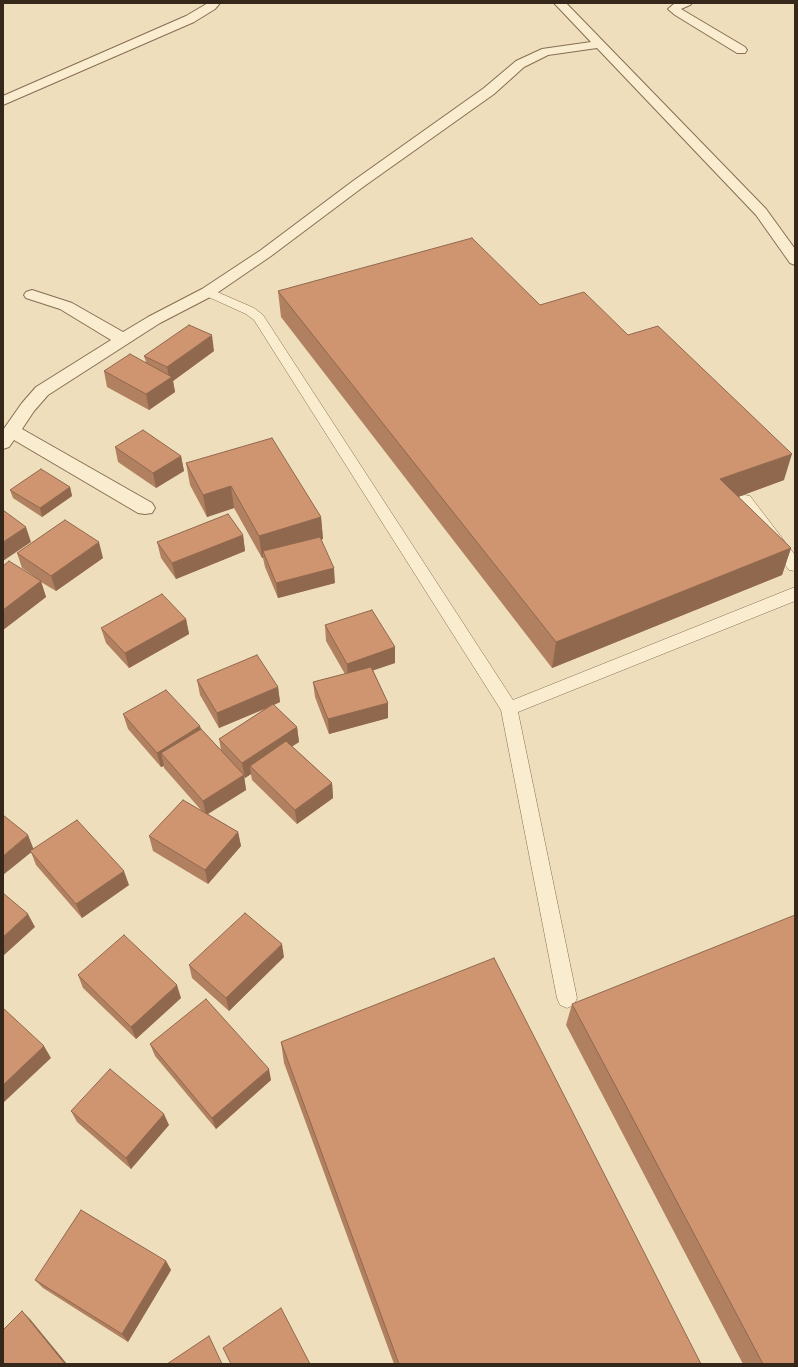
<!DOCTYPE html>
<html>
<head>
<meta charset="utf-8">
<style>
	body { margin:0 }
	#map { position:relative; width:798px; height:1367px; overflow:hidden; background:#efdebb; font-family:"Times New Roman",serif }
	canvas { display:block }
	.frame { position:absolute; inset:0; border:4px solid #35271a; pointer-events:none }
</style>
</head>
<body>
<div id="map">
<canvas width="798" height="1367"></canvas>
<div class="frame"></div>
</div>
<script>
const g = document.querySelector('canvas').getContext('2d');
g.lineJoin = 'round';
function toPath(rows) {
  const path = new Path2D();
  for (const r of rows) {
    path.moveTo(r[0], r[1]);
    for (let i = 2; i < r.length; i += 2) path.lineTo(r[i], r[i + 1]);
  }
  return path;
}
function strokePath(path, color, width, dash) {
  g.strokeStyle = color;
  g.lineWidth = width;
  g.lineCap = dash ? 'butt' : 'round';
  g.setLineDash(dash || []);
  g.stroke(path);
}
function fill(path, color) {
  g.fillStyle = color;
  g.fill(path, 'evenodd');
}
const service = toPath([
	[208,288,254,308,263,315,513,700,795,587,795,601,518,712,577,998,574,1005,567,1008,560,1005,557,998,501,710,254,320,246,314,204,295,202,292,204,289,208,288],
	[745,495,750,496,795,555,795,571,789,570,740,504,738,500,740,496,745,495]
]);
const minor = toPath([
	[208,3,220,3,215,9,194,22,3,105,3,96,186,16,208,3],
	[554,3,566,3,766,209,795,249,795,265,790,263,756,215,597,48,548,55,524,67,494,94,363,187,271,256,214,295,160,323,48,395,34,411,22,429,152,503,155,508,152,513,145,514,138,513,14,440,9,447,3,449,3,430,22,403,36,387,111,340,60,309,26,298,24,295,26,292,32,290,72,303,123,332,148,317,202,289,261,250,353,181,484,88,516,61,542,49,591,42,554,3],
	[692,3,690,5,681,9,745,47,747,50,745,53,737,53,675,15,668,9,675,3,692,3]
]);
strokePath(service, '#866e55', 1);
strokePath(minor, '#866e55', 2);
fill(service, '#faecce');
fill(minor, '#faecce');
fill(toPath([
	[278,291,540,305,628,335,784,480,738,497,791,548,782,575,552,668,281,317],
	[214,351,173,381,175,392,149,410,107,387,104,371,146,362,144,356],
	[115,447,181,456,184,471,156,488,118,462],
	[186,463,321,517,323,539,321,539,335,583,278,598,265,567,263,558,262,558,234,508,207,517,190,485],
	[70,487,72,496,42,517,13,498,10,490],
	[243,535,245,551,176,579,161,558,157,542],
	[17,553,103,558,56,591,41,582,46,597,3,630,3,566,35,577,22,568],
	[186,619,189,634,129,668,106,643,101,628],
	[325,625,395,647,395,663,373,670,388,703,388,718,329,734,315,697,313,682,345,674,326,641],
	[197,680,278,687,280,702,274,705,297,727,299,742,292,746,332,783,333,798,297,824,252,780,251,774,245,778,244,777,246,790,208,814,238,832,241,846,208,884,153,851,149,836,201,810,164,768,164,766,161,767,128,729,123,714,200,726,201,729,221,750,219,739,265,709,219,728,200,695],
	[34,849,129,885,82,918,36,865,31,852,3,875],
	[284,957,229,1011,192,978,189,965],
	[78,975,181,998,136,1039,83,988],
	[572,1004,795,1364,743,1364,566,1025],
	[281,1042,701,1364,394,1364,284,1063],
	[150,1044,271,1080,216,1129,155,1056],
	[71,1111,169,1125,131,1169,77,1122],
	[166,1261,171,1270,128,1342,43,1288,35,1280]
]), '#b18060');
fill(toPath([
	[212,335,214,351,173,381,175,392,149,410,146,394,169,378,167,367],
	[792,454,784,480,713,506,720,479],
	[181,456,184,471,156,488,153,473],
	[231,486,234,508,207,517,203,495],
	[70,487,72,496,42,517,40,508],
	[321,517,323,539,265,557,263,551,263,558,262,558,259,536],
	[26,527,31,542,3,561,3,542],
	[243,535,245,551,176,579,172,563],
	[99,542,103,558,56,591,51,576],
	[791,548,782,575,552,668,556,642],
	[334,568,335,583,278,598,276,583],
	[41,581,46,597,3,630,3,610],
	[186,619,189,634,129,668,125,653],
	[395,647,395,663,348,679,347,664],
	[278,687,280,702,219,728,217,713],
	[388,703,388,718,329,734,328,719],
	[200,726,203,741,161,753,164,766,161,767,157,753],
	[297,727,299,742,255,771,250,766,251,774,245,778,242,763],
	[244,775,246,790,206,815,203,801],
	[332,783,333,798,297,824,295,810],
	[238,832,241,846,208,884,205,870],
	[28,835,34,850,3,875,3,856],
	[124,871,129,885,82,918,76,904],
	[28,914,35,927,3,956,3,937],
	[282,944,284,957,229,1011,226,998],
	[177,985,181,998,136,1039,131,1027],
	[44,1046,51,1058,3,1103,3,1085],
	[269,1069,271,1080,216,1129,212,1118],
	[164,1114,169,1125,131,1169,126,1158],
	[166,1261,171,1270,128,1342,122,1334],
	[22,1311,30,1319,67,1364,65,1364]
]), '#90684e');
const building = toPath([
	[472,238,540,305,584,292,628,335,658,326,792,454,720,479,791,548,556,642,278,291,472,238],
	[189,325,212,335,167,367,144,356,189,325],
	[130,354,172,377,146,394,104,371,130,354],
	[143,430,181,456,153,473,115,447,143,430],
	[272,438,321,517,259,536,231,486,203,495,186,463,272,438],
	[41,469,70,487,40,508,10,490,41,469],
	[3,510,26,527,3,542,3,510],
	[228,514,243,535,172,563,157,542,228,514],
	[65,520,99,542,51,576,17,553,65,520],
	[320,537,334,568,276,583,263,551,320,537],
	[9,561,41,581,3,610,3,566,9,561],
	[162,594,186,619,125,653,101,628,162,594],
	[372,610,395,647,347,664,325,625,372,610],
	[257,655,278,687,217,713,197,680,257,655],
	[371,667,388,703,328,719,313,682,371,667],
	[166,690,200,726,157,753,123,714,166,690],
	[273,704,297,727,242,763,219,739,273,704],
	[201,729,244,775,203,801,161,753,201,729],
	[286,741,332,783,295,810,250,766,286,741],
	[183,800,238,832,205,870,149,836,183,800],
	[3,815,28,835,3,856,3,815],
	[77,820,124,871,76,904,30,851,77,820],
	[3,893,28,914,3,937,3,893],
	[245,913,282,944,226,998,189,965,245,913],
	[795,915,795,1364,763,1364,572,1004,795,915],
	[124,935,177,985,131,1027,78,975,124,935],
	[494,958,701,1364,399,1364,281,1042,494,958],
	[206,999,269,1069,212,1118,150,1044,206,999],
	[3,1008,44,1046,3,1085,3,1008],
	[110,1069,164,1114,126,1158,71,1111,110,1069],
	[81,1210,166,1261,122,1334,35,1280,81,1210],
	[281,1308,310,1364,231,1364,223,1348,281,1308],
	[22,1311,65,1364,3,1364,3,1330,22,1311],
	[209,1336,222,1364,167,1364,209,1336]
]);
fill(building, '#ce9570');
strokePath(building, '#90684e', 1);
</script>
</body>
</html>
